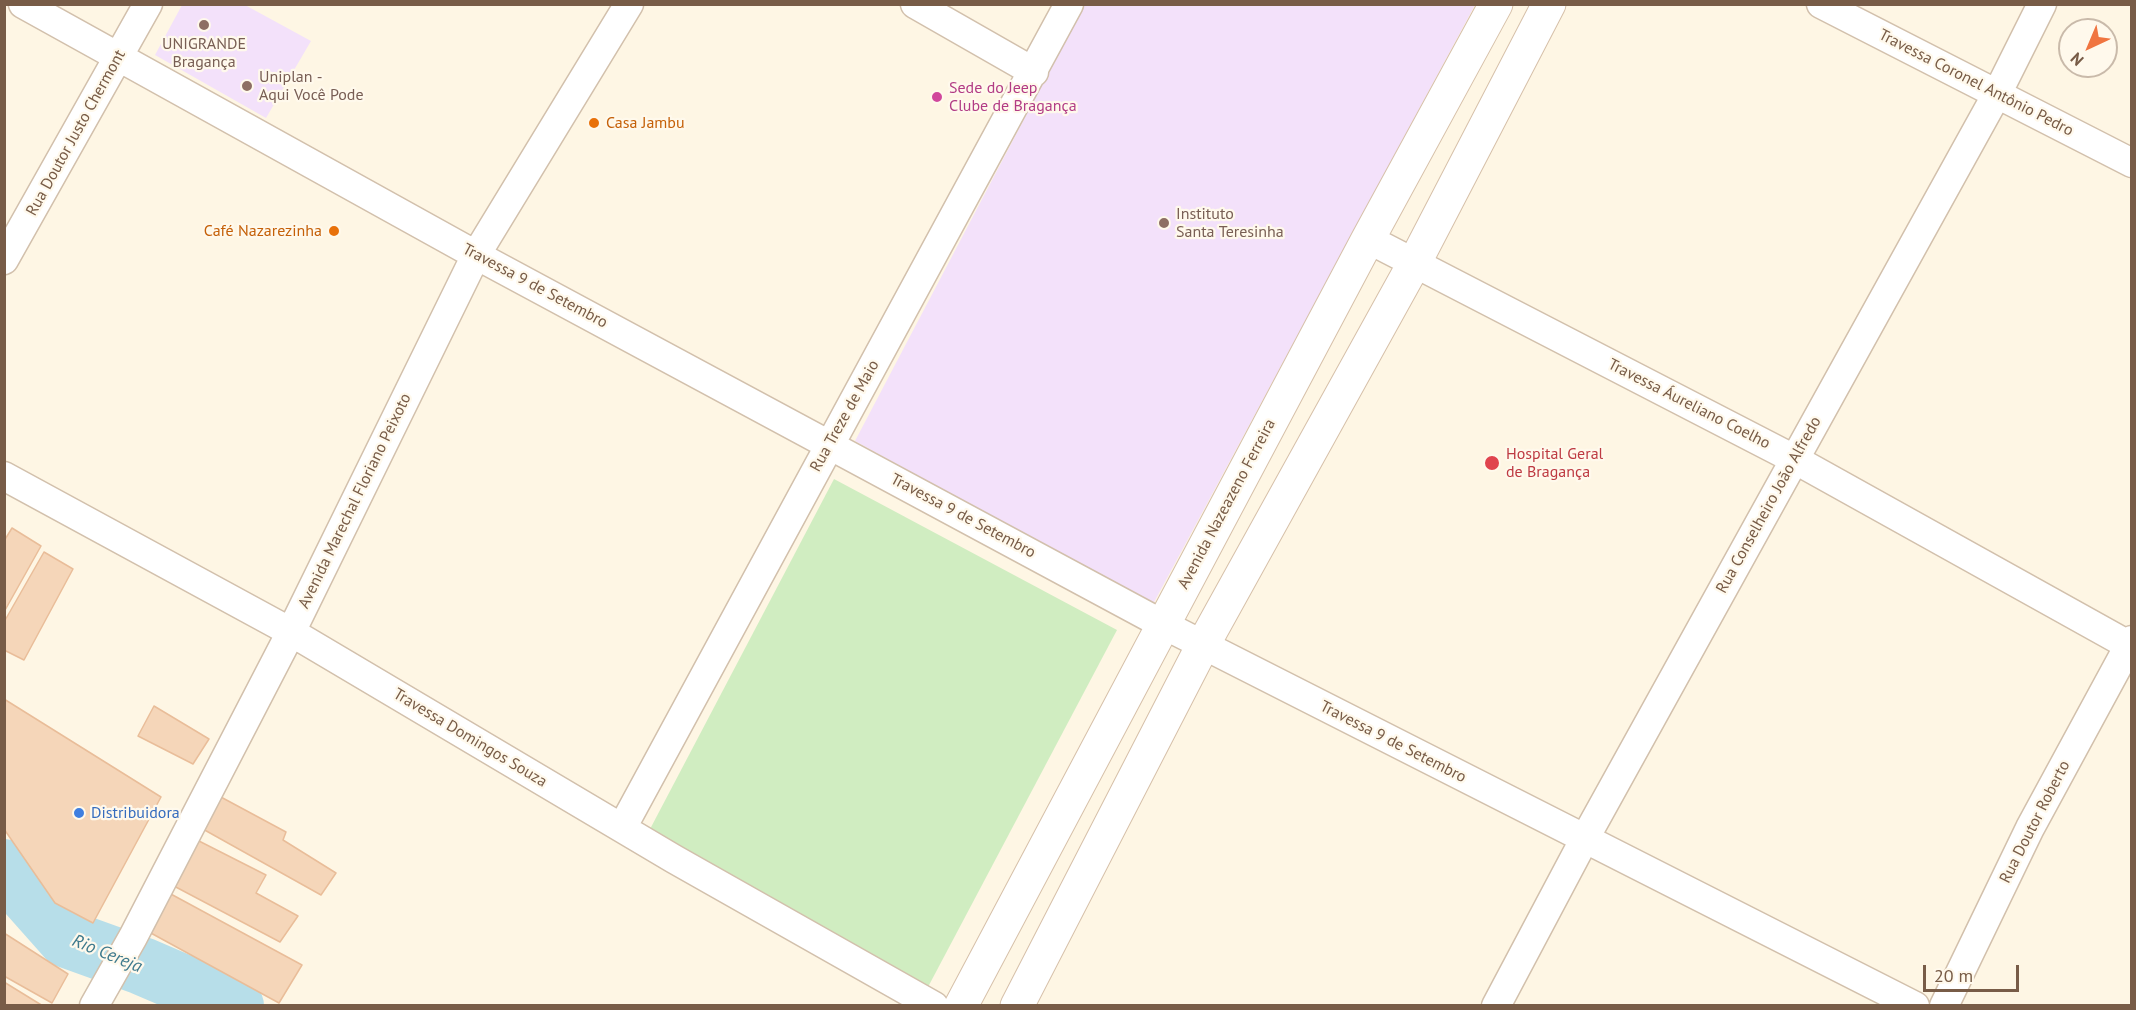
<!DOCTYPE html>
<html>
<head>
<meta charset="utf-8">
<style>
	body { margin:0 }
	#map { position:relative; width:2136px; height:1010px; overflow:hidden; background:#fef6e4; font-family:"PT Sans",sans-serif }
	canvas { display:block }
	.frame { position:absolute; inset:0; border:6px solid #785c47; pointer-events:none }
	.north { position:absolute; left:2058px; top:18px; width:60px; height:60px; box-sizing:border-box; background:#fff9ec; border:2px solid #c9baaa; border-radius:50%; rotate:224deg; font-size:16px; font-weight:700; line-height:24px; text-align:center; color:#785c47 }
	.north::after { content:''; display:block; margin:auto; width:21px; height:27px; background:#f07540; clip-path:polygon(50% 0,100% 100%,50% 72%,0 100%) }
	.scale { position:absolute; left:1923px; top:965px; width:96px; height:27px; box-sizing:border-box; border:3px solid #785c47; border-top:0; padding-left:8px; font-size:18px; line-height:21px; white-space:nowrap; color:#785c47; -webkit-text-stroke:4px #fff9ec; paint-order:stroke }
</style>
</head>
<body>
<div id="map">
<canvas width="2136" height="1010"></canvas>
<div class="frame"></div>
<div class="north">N</div>
<div class="scale">20 m</div>
</div>
<script>
const g = document.querySelector('canvas').getContext('2d');
g.lineJoin = 'round';
function fill(path, color) {
  g.fillStyle = color;
  g.fill(path, 'evenodd');
}
function toPath(rows) {
  const path = new Path2D();
  for (const r of rows) {
    path.moveTo(r[0], r[1]);
    for (let i = 2; i < r.length; i += 2) path.lineTo(r[i], r[i + 1]);
  }
  return path;
}
function strokePath(path, color, width, dash) {
  g.strokeStyle = color;
  g.lineWidth = width;
  g.lineCap = dash ? 'butt' : 'round';
  g.setLineDash(dash || []);
  g.stroke(path);
}
function label(font, color, halo, rows, align = 'center') {
  g.font = font + ' "PT Sans",sans-serif';
  g.lineWidth = 4.5;
  g.setLineDash([]);
  g.textBaseline = 'middle';
  g.strokeStyle = halo;
  g.fillStyle = color;
  for (const [text, x, y, turn = 0] of rows) {
    g.save();
    g.translate(x, y);
    g.rotate((+turn || 0) * Math.PI / 180);
    g.textAlign = isNaN(turn) ? turn : align;
    if (halo) g.strokeText(text, 0, 0);
    g.fillText(text, 0, 0);
    g.restore();
  }
}
fill(toPath([
	[182,5,245,5,311,41,266,118,155,55],
	[1084,5,1475,5,1152,606,855,441]
]), '#f3e1fa');
fill(toPath([
	[834,479,1117,630,928,987,649,831]
]), '#d0edc1');
strokePath(toPath([
	[4,868,67,939,142,966,235,1006]
]), '#b7dee9', 58);
const building = toPath([
	[12,528,41,546,4,612,4,541,12,528],
	[44,552,73,569,24,660,4,650,4,622,44,552],
	[4,699,161,797,93,923,55,903,4,829,4,699],
	[154,706,209,739,193,764,138,736,154,706],
	[219,796,286,832,283,840,336,873,321,895,201,828,219,796],
	[197,840,266,875,256,893,298,916,280,942,172,885,197,840],
	[169,893,302,965,279,1003,149,932,169,893],
	[4,933,68,974,52,1003,4,976,4,933],
	[4,982,43,1006,4,1006,4,982]
]);
fill(building, '#f5d6b9');
strokePath(building, '#e9bd99', 1.5);
const minor = toPath([
	[23,4,476,255,1164,625,1915,1006],
	[915,4,1034,72],
	[1821,4,2132,163],
	[1368,239,1794,459,2132,647],
	[4,260,148,4],
	[4,476,291,632,674,859,934,1006],
	[622,828,1069,4],
	[94,1006,133,937,291,632,476,255,629,4],
	[1496,1006,1584,840,1998,92,2042,4],
	[1944,1006,2030,828,2132,640]
]);
const secondary = toPath([
	[961,1006,1368,239,1496,4],
	[1017,1006,1203,645,1415,262,1549,4]
]);
strokePath(minor, '#d2c0ac', 31);
strokePath(secondary, '#d6c0a9', 35);
strokePath(minor, '#fff', 28);
strokePath(secondary, '#fff', 33);
for (const [x, y, r, color] of [
	[204,25,6,"#8d6e63"],
	[247,86,6,"#8d6e63"],
	[937,97,6,"#d1479c"],
	[594,123,6,"#e8710a"],
	[1164,223,6,"#8d6e63"],
	[334,231,6,"#e8710a"],
	[1492,463,8,"#e0444e"],
	[79,813,6,"#3f7fe0"]
]) {
  const dot = new Path2D();
  dot.arc(x, y, r, 0, 2 * Math.PI);
  g.fillStyle = color;
  g.fill(dot);
  strokePath(dot, '#fff9ec', 2);
}
label('16px', '#785e54', '#fff9ec', [
	["UNIGRANDE",204,44,"center"],
	["Bragança",204,62,"center"],
	["Uniplan -",259,77],
	["Aqui Você Pode",259,95],
	["Instituto",1176,214],
	["Santa Teresinha",1176,232]
], 'left');
label('16px', '#785c47', '#fff9ec', [
	["Travessa Coronel Antônio Pedro",1976,83,27],
	["Rua Doutor Justo Chermont",76,133,-61],
	["Travessa 9 de Setembro",535,286,28],
	["Travessa Áureliano Coelho",1689,404,27],
	["Rua Treze de Maio",845,416,-61],
	["Avenida Marechal Floriano Peixoto",355,501,-64],
	["Avenida Nazeazeno Ferreira",1227,504,-62],
	["Rua Conselheiro João Alfredo",1769,505,-61],
	["Travessa 9 de Setembro",963,516,28],
	["Travessa Domingos Souza",470,738,31],
	["Travessa 9 de Setembro",1393,742,27],
	["Rua Doutor Roberto",2035,822,-63]
]);
label('16px', '#b23c85', '#fff9ec', [
	["Sede do Jeep",949,88],
	["Clube de Bragança",949,106]
], 'left');
label('16px', '#c56008', '#fff9ec', [
	["Casa Jambu",606,123],
	["Café Nazarezinha",322,231,"right"]
], 'left');
label('16px', '#be3a42', '#fff9ec', [
	["Hospital Geral",1506,454],
	["de Bragança",1506,472]
], 'left');
label('16px', '#366cbe', '#fff9ec', [
	["Distribuidora",91,813]
], 'left');
label('italic 18px', '#3f7a8d', '#fff9ec', [
	["Rio Cereja",107,954,22]
]);
</script>
</body>
</html>
